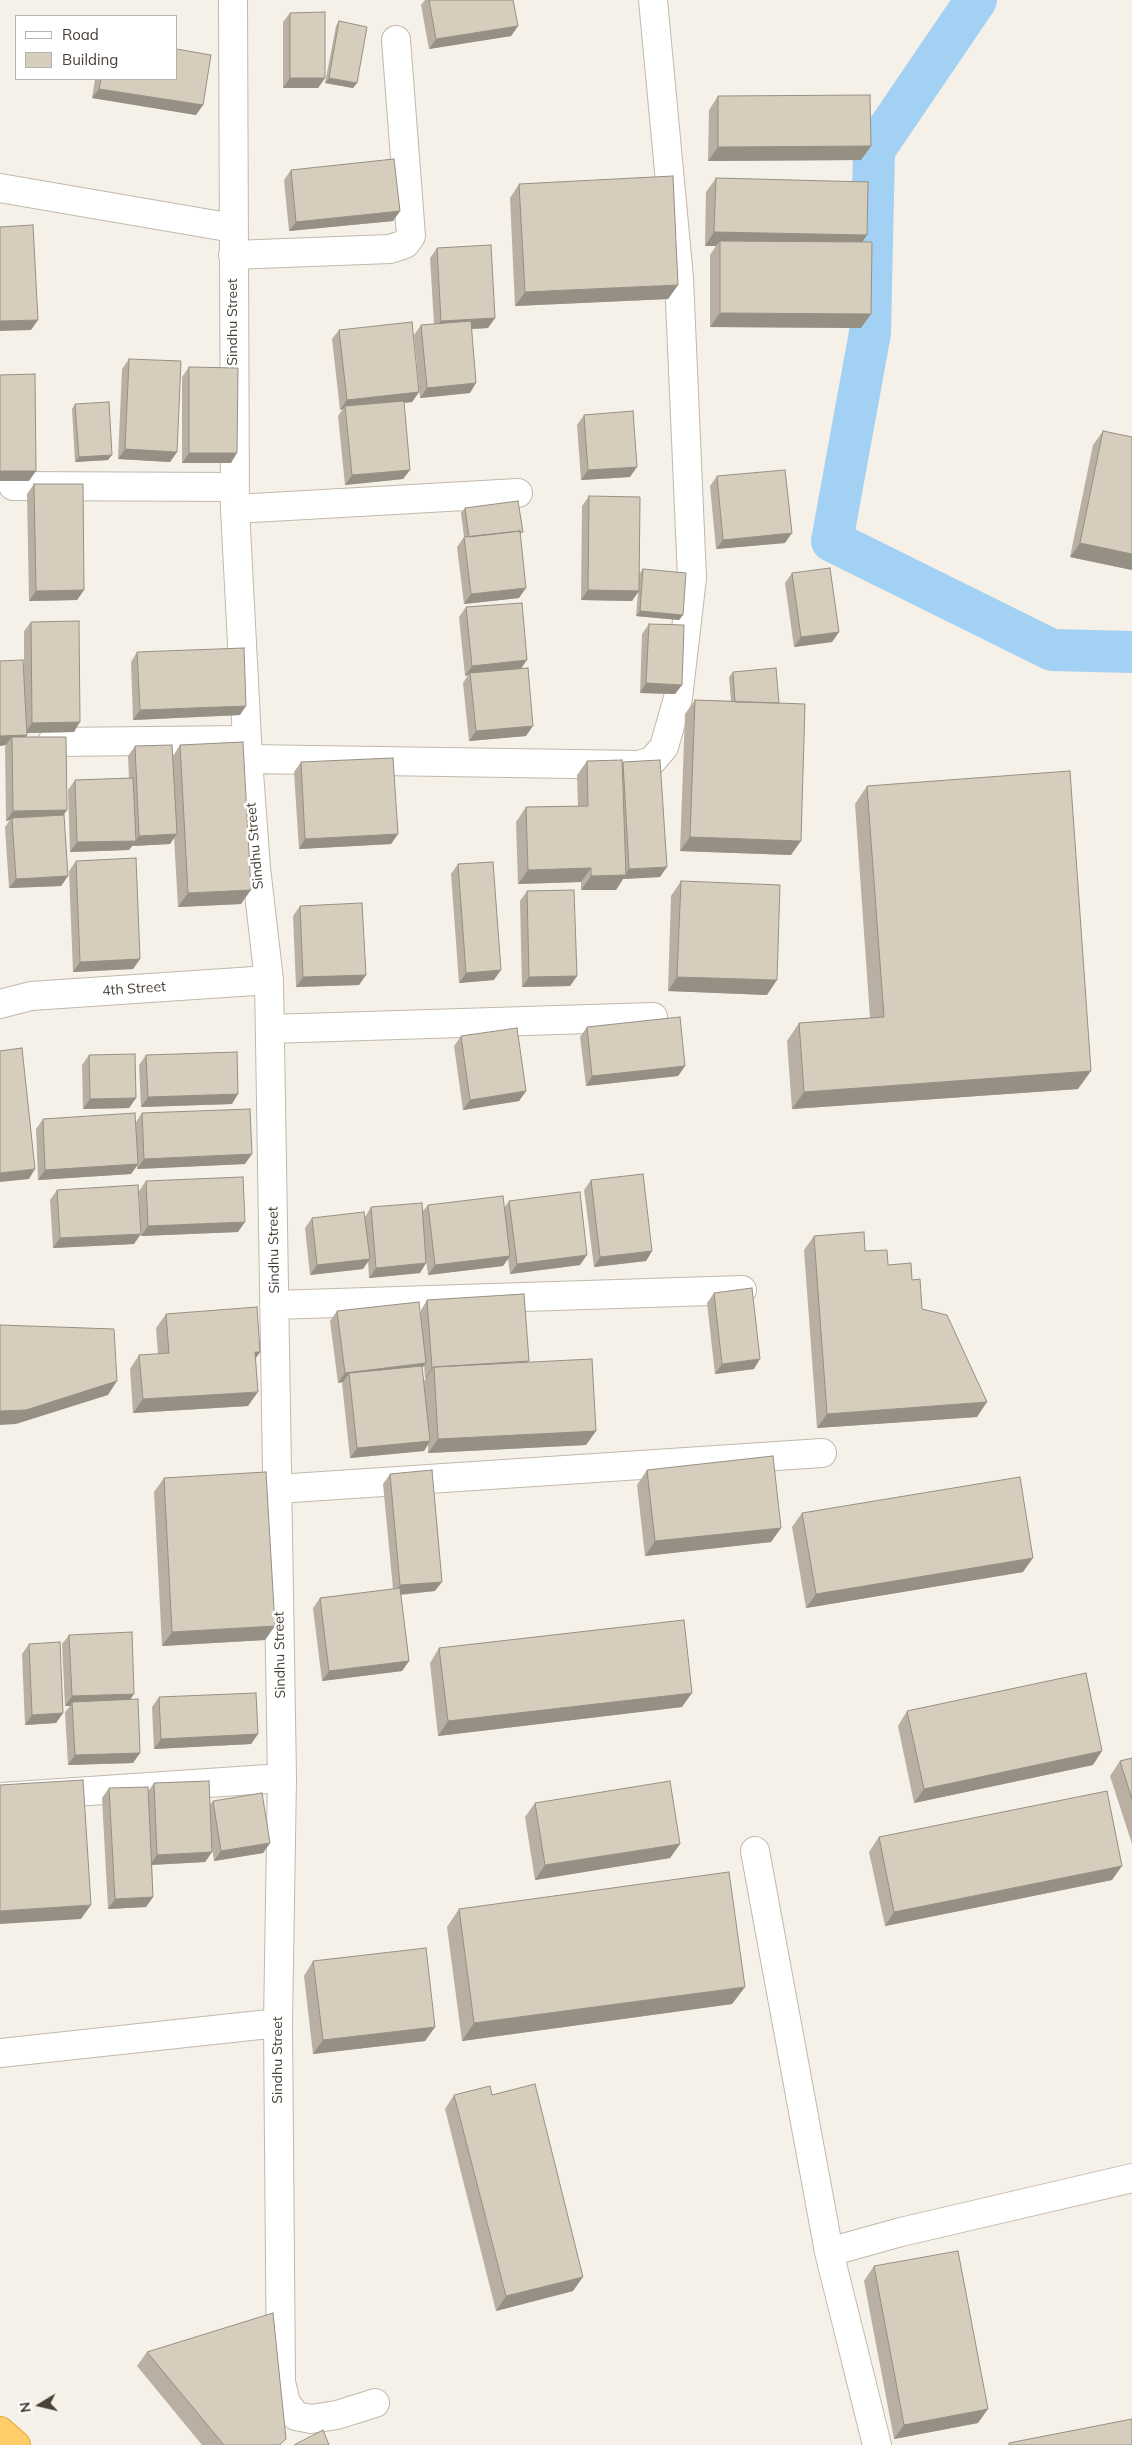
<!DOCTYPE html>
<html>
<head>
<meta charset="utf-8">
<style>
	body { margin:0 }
	#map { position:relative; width:1132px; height:2445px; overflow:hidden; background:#f5f1e8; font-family:Mulish,sans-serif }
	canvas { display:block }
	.legend { position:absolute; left:15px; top:15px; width:162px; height:65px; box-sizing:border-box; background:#fff; border:1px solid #b6b3af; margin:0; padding:6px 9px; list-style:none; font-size:15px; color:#484136 }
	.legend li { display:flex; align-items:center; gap:10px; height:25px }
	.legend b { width:25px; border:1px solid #b6b3af }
	.north { position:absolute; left:15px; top:2380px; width:50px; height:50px; -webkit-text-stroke:4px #fff; paint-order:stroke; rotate:261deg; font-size:14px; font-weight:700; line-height:20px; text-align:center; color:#484136 }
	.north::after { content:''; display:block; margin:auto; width:18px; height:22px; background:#484136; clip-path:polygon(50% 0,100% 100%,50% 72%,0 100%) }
</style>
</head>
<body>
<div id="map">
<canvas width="1132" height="2445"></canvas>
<ul class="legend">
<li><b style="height:6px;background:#fff"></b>Road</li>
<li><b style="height:14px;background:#d7cdbd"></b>Building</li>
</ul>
<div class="north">N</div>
</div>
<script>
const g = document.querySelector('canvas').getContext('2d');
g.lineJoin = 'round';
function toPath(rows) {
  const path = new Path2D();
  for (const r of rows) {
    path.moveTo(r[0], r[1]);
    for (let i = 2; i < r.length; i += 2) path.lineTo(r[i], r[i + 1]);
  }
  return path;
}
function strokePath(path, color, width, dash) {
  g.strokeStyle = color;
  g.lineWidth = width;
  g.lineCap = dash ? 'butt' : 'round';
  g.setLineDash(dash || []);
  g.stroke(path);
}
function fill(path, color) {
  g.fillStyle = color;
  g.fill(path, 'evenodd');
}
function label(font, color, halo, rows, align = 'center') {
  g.font = font + ' Mulish,sans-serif';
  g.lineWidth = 5;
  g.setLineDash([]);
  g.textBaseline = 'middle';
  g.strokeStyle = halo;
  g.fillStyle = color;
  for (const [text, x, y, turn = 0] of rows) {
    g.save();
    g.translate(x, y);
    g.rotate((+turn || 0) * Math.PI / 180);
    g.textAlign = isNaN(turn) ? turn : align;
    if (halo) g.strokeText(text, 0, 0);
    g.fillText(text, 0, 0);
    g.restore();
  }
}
strokePath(toPath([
	[976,0,874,150,870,333,832,541,1052,650,1132,652]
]), '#a2d1f4', 42);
const minor = toPath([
	[233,0,235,509,248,759,256,868,269,980,282,1778,278,2023,281,2382,286,2403,296,2416,311,2419,337,2415,375,2403],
	[0,188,233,228],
	[233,255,390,249,405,244,411,236,396,40],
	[13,486,234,487],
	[235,509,518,493],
	[52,742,247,740],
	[248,759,639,765,652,761,664,747,678,698,692,578,679,278,653,0],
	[0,1004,31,996,269,980],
	[270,1029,653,1017],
	[274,1305,742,1290],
	[277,1489,822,1453],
	[0,1797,282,1778],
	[755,1851,829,2252,877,2445],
	[0,2053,278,2023],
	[829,2252,901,2232,1132,2178]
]);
const highway = toPath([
	[0,2431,16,2445]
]);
strokePath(minor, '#c1b9aa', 30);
strokePath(highway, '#e5a532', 30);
strokePath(minor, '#fff', 28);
strokePath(highway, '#ffce68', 28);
fill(toPath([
	[425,0,513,0,518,26,511,36,429,49,421,5],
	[290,13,325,78,318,88,283,88,283,22],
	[339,21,357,83,353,88,325,83,336,26],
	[95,79,176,79,203,105,196,115,92,98],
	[718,96,871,146,861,160,708,161,709,110],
	[291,170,400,211,393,221,289,231,284,180],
	[716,178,863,242,861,328,710,327,710,255,716,246,705,246,706,192],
	[519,184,678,285,668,299,515,306,510,198],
	[437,248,495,318,488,328,472,329,470,393,420,398,414,335,421,325,434,324,430,258],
	[339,330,419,392,412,402,404,403,410,470,403,479,345,485,338,416,343,409,340,410,332,339],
	[129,359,177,452,170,462,118,459,122,369],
	[189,367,231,463,182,463,182,377],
	[75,404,108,460,75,462,72,409],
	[584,415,630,477,581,480,577,425],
	[1103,431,1132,437,1132,570,1070,557,1093,445],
	[717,476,785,543,716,549,710,486],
	[34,484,84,590,77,600,29,601,27,494],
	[589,496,639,582,639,574,643,569,683,615,679,620,636,616,638,592,632,601,581,600,582,506],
	[465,508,520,536,519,598,464,604,457,547,464,537,461,513],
	[792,573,839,632,832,642,794,647,785,583],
	[466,607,521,668,526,736,469,741,463,683,468,675,465,676,459,617],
	[31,622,74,732,27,733,25,737,67,810,63,815,68,876,61,886,9,888,5,827,10,820,6,821,5,747,6,745,0,746,0,661,24,687,24,631],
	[649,624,682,685,675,694,640,693,642,634],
	[137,652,240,715,133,720,131,662],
	[733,672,791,855,680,851,685,714,695,700,731,701,729,677],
	[180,745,241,904,178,907,174,837,170,844,132,846,129,850,70,852,68,790,75,780,129,778,128,756,135,746,173,756],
	[587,761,622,763,623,762,660,877,623,879,616,890,581,890,581,882,518,884,516,822,526,807,578,806,577,775],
	[301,762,398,834,391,844,299,849,294,772],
	[867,786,1078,1089,792,1109,787,1041,799,1023,870,1018,855,804],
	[76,861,140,959,133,969,73,972,69,871],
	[458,864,494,980,459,983,451,874],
	[681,881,767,995,668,991,671,896],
	[527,891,577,976,570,986,522,987,520,901],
	[300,906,366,975,359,985,296,987,293,916],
	[587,1027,685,1066,678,1076,586,1086,580,1037],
	[461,1036,526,1091,519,1101,463,1110,454,1046],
	[89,1055,136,1098,129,1108,83,1109,82,1065],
	[146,1055,232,1104,141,1107,139,1065],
	[142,1113,245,1164,137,1169,137,1166,131,1174,38,1180,36,1129,43,1119,136,1122],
	[591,1180,652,1251,646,1261,594,1267,584,1190],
	[146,1181,238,1232,141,1236,139,1191],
	[57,1190,134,1244,53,1248,50,1200],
	[509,1201,580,1265,510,1274,508,1259,503,1266,428,1275,426,1259,426,1263,420,1273,369,1278,368,1261,363,1269,310,1275,305,1228,312,1218,365,1217,371,1207,422,1212,428,1205,504,1208],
	[814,1236,865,1251,912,1280,922,1309,977,1417,817,1428,804,1250],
	[714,1293,754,1369,715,1374,707,1303],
	[427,1300,528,1362,596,1431,586,1445,428,1453,428,1445,424,1451,350,1458,342,1383,343,1382,338,1383,330,1321,337,1311,421,1324,421,1310],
	[424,1365,425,1378,426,1378,424,1381,425,1389,422,1368],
	[166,1314,260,1352,256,1358,248,1406,133,1413,130,1369,139,1355,158,1354,156,1328],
	[647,1470,781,1528,771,1542,645,1556,637,1485],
	[390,1474,435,1591,401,1595,409,1661,402,1671,322,1681,313,1608,320,1598,393,1589,383,1484],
	[164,1478,265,1640,162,1646,154,1492],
	[802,1513,1023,1572,806,1608,792,1527],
	[69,1635,130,1700,140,1753,133,1763,68,1765,65,1712,70,1706,65,1706,62,1644],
	[29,1644,63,1713,56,1723,25,1725,22,1654],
	[439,1648,682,1707,438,1736,430,1663],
	[159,1697,258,1734,251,1744,154,1749,152,1707],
	[907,1711,1093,1765,914,1803,898,1726],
	[1132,1758,1132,1844,1110,1776,1120,1761],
	[154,1783,210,1805,213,1801,270,1843,263,1853,214,1861,212,1848,212,1852,205,1862,152,1865,153,1897,146,1907,108,1909,102,1798,109,1788,149,1790],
	[535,1803,680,1844,670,1858,535,1880,525,1817],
	[879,1837,1112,1880,885,1926,869,1852],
	[459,1909,745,1987,732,2004,462,2041,447,1927],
	[313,1961,435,2027,425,2041,313,2054,304,1976],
	[454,2095,573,2291,496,2311,445,2109],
	[874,2266,978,2423,894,2439,864,2281],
	[147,2352,282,2445,202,2445,137,2366]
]), '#b9b0a3');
fill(toPath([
	[518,26,511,36,429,49,436,39],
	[290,78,325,78,318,88,283,88],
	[329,78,357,83,353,88,325,83],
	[99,89,203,105,196,115,92,98],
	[871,146,861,160,708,161,718,147],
	[400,211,393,221,289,231,296,222],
	[714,232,867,235,857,250,720,241,716,246,705,246],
	[678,285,668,299,515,306,525,292],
	[720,313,871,314,861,328,710,327],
	[495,318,488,328,434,331,441,321],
	[38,320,31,330,0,331,0,321],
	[476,383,470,393,420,398,427,388],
	[419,392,412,402,345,409,345,406,343,409,340,410,347,400],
	[125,449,177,452,170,462,118,459],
	[189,453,237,453,231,463,182,463],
	[112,455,108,460,75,462,79,457],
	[637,467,630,477,581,480,588,470],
	[410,470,403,479,345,485,352,475],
	[0,471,36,471,29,481,0,481],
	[792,533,785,543,716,549,723,540],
	[1080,543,1132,554,1132,570,1070,557],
	[526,588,519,598,464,604,471,594],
	[84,590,77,600,29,601,36,591],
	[588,590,639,591,632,601,581,600],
	[640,611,683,615,679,620,636,616],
	[839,632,832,642,794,647,801,637],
	[527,660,520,670,470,673,468,675,465,676,472,666],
	[646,683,682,685,675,694,640,693],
	[246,706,240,715,133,720,140,710],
	[80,722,74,732,25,733,32,723],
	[533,726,526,736,469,741,476,731],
	[27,735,20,745,12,737,6,745,0,746,0,736],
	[67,810,60,820,12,818,10,820,6,821,13,811],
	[177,834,170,844,132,846,139,836],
	[398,834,391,844,299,849,305,839],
	[690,837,801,841,791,855,680,851],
	[136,841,129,850,70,852,77,842],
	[667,867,660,877,623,879,616,890,581,890,591,876,624,875,629,869],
	[591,868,581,882,518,884,528,870],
	[68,876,61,886,9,888,16,879],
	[251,890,241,904,178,907,188,893],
	[140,959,133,969,73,972,80,962],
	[501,970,494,980,459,983,466,973],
	[366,975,359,985,296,987,303,977],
	[577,976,570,986,522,987,529,977],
	[677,977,777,980,767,995,668,991],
	[685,1066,678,1076,586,1086,592,1076],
	[1091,1071,1078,1089,792,1109,804,1092],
	[526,1091,519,1101,463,1110,470,1100],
	[238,1094,232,1104,141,1107,148,1097],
	[136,1098,129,1108,83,1109,90,1099],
	[252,1154,245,1164,137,1169,144,1159],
	[138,1164,131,1174,38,1180,45,1170],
	[35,1169,29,1179,0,1182,0,1173],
	[245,1222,238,1232,141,1236,148,1226],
	[141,1234,134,1244,53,1248,60,1238],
	[652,1251,646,1261,594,1267,600,1257],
	[587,1255,580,1265,510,1274,517,1264],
	[510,1256,503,1266,428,1275,435,1265],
	[370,1259,363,1269,310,1275,317,1265],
	[426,1263,420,1273,369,1278,376,1268],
	[255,1352,260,1352,250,1366],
	[760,1359,754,1369,715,1374,722,1364],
	[426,1363,419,1372,349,1373,343,1382,338,1383,345,1373],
	[432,1368,433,1368,426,1378,425,1378],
	[117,1381,108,1395,16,1424,0,1425,0,1411],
	[258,1392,248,1406,133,1413,143,1399],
	[987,1402,977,1417,817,1428,827,1414],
	[596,1431,586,1445,428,1453,438,1439],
	[430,1441,424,1451,350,1458,357,1448],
	[781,1528,771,1542,645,1556,655,1541],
	[1033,1558,1023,1572,806,1608,816,1594],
	[442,1582,435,1591,393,1595,400,1585],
	[275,1626,265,1640,162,1646,172,1632],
	[409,1661,402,1671,322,1681,329,1671],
	[692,1693,682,1707,438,1736,448,1721],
	[134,1694,127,1704,72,1702,70,1706,65,1706,72,1696],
	[63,1713,56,1723,25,1725,32,1715],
	[258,1734,251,1744,154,1749,161,1739],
	[1102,1751,1093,1765,914,1803,924,1789],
	[140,1753,133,1763,68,1765,75,1755],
	[270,1843,263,1853,214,1861,221,1851],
	[680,1844,670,1858,535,1880,545,1865],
	[212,1852,205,1862,150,1865,157,1855],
	[1122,1866,1112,1880,885,1926,894,1912],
	[153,1897,146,1907,108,1909,115,1899],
	[91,1905,81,1919,0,1924,0,1911],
	[745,1987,732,2004,462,2041,474,2023],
	[435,2027,425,2041,313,2054,323,2040],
	[583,2277,573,2291,496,2311,506,2296],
	[988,2409,978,2423,894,2439,904,2425]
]), '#969084');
const building = toPath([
	[429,0,513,0,518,26,436,39,429,0],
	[325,12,325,78,290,78,290,13,325,12],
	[339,21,367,27,357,83,329,78,339,21],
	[176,49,211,55,203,105,99,89,101,79,176,79,176,49],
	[870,95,871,146,718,147,718,96,870,95],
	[394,159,400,211,296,222,291,170,394,159],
	[673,176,678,285,525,292,519,184,673,176],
	[716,178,868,182,867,235,714,232,716,178],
	[33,225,38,320,0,321,0,227,33,225],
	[720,241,872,242,871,314,720,313,720,241],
	[491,245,495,318,441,321,437,248,491,245],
	[471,321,476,383,427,388,421,325,471,321],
	[412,322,419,392,347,400,339,330,412,322],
	[129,359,181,361,177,452,125,449,129,359],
	[189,367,238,368,237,453,189,453,189,367],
	[35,374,36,471,0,471,0,375,35,374],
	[404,401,410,470,352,475,345,406,404,401],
	[109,402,112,455,79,457,75,404,109,402],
	[633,411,637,467,588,470,584,415,633,411],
	[1103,431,1132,437,1132,554,1080,543,1103,431],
	[785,470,792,533,723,540,717,476,785,470],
	[34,484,83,484,84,590,36,591,34,484],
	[589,496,640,497,639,591,588,590,589,496],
	[518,501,523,532,520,533,520,531,469,537,465,508,518,501],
	[520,531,526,588,471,594,464,537,520,531],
	[830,568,839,632,801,637,792,573,830,568],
	[643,569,686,573,683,615,640,611,643,569],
	[522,603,527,660,472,666,466,607,522,603],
	[79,621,80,722,32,723,31,622,79,621],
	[649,624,684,625,682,685,646,683,649,624],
	[244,648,246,706,140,710,137,652,244,648],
	[23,660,27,735,0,736,0,661,23,660],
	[528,668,533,726,476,731,470,673,528,668],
	[776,668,779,703,735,702,733,672,776,668],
	[695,700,805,704,801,841,690,837,695,700],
	[12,737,66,737,67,810,13,811,12,737],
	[243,742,251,890,188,893,180,745,243,742],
	[172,745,177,834,139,836,135,746,172,745],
	[393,758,398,834,305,839,301,762,393,758],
	[622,760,626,875,591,876,591,868,528,870,526,807,588,806,587,761,622,760],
	[660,760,667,867,629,869,623,762,660,760],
	[1070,771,1091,1071,804,1092,799,1023,884,1017,867,786,1070,771],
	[133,778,136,841,77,842,75,780,133,778],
	[64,815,68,876,16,879,12,818,64,815],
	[136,858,140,959,80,962,76,861,136,858],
	[493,862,501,970,466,973,458,864,493,862],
	[681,881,780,885,777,980,677,977,681,881],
	[574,890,577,976,529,977,527,891,574,890],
	[362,903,366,975,303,977,300,906,362,903],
	[680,1017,685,1066,592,1076,587,1027,680,1017],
	[517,1028,526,1091,470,1100,461,1036,517,1028],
	[22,1048,35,1169,0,1173,0,1051,22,1048],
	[237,1052,238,1094,148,1097,146,1055,237,1052],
	[135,1054,136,1098,90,1099,89,1055,135,1054],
	[250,1109,252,1154,144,1159,142,1113,250,1109],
	[135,1113,138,1164,45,1170,43,1119,135,1113],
	[643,1174,652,1251,600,1257,591,1180,643,1174],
	[243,1177,245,1222,148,1226,146,1181,243,1177],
	[138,1185,141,1234,60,1238,57,1190,138,1185],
	[580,1192,587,1255,517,1264,509,1201,580,1192],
	[503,1196,510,1256,435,1265,428,1205,503,1196],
	[422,1203,426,1263,376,1268,371,1207,422,1203],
	[364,1212,370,1259,317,1265,312,1218,364,1212],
	[864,1232,865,1251,887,1250,888,1265,911,1263,912,1280,920,1279,922,1309,947,1315,987,1402,827,1414,814,1236,864,1232],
	[752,1288,760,1359,722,1364,714,1293,752,1288],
	[524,1294,529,1361,434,1367,432,1368,427,1300,524,1294],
	[419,1302,426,1363,345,1373,337,1311,419,1302],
	[257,1307,260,1352,255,1352,258,1392,143,1399,139,1355,169,1353,166,1314,257,1307],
	[0,1325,114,1329,117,1381,26,1410,0,1411,0,1325],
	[592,1359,596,1431,438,1439,434,1367,592,1359],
	[422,1366,430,1441,357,1448,349,1373,422,1366],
	[773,1456,781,1528,655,1541,647,1470,773,1456],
	[432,1470,442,1582,400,1585,390,1474,432,1470],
	[266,1472,275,1626,172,1632,164,1478,266,1472],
	[1020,1477,1033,1558,816,1594,802,1513,1020,1477],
	[400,1588,409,1661,329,1671,320,1598,400,1588],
	[684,1620,692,1693,448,1721,439,1648,684,1620],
	[132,1632,134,1694,72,1696,69,1635,132,1632],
	[60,1642,63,1713,32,1715,29,1644,60,1642],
	[1086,1673,1102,1751,924,1789,907,1711,1086,1673],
	[256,1693,258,1734,161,1739,159,1697,256,1693],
	[138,1699,140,1753,75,1755,72,1702,138,1699],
	[1132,1758,1132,1799,1120,1761,1132,1758],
	[83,1780,91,1905,0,1911,0,1785,83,1780],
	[209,1781,212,1852,157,1855,154,1783,209,1781],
	[670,1781,680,1844,545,1865,535,1803,670,1781],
	[148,1787,153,1897,115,1899,109,1788,148,1787],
	[1107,1791,1122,1866,894,1912,879,1837,1107,1791],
	[262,1793,270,1843,221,1851,213,1801,262,1793],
	[729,1872,745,1987,474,2023,459,1909,729,1872],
	[426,1948,435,2027,323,2040,313,1961,426,1948],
	[535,2084,583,2277,506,2296,454,2095,490,2086,492,2095,535,2084],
	[958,2251,988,2409,904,2425,874,2266,958,2251],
	[273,2313,286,2439,279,2445,224,2445,147,2352,273,2313],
	[1132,2419,1132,2445,1009,2445,1009,2443,1132,2419],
	[323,2430,329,2445,294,2445,323,2430]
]);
fill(building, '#d7cdbd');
strokePath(building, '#969084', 1);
label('14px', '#484136', '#fff', [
	["Sindhu Street",233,322,-90],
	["Sindhu Street",255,846,-95],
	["4th Street",134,989,-4],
	["Sindhu Street",274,1250,-91],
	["Sindhu Street",280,1655,-91],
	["Sindhu Street",278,2060,-90]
]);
</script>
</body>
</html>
